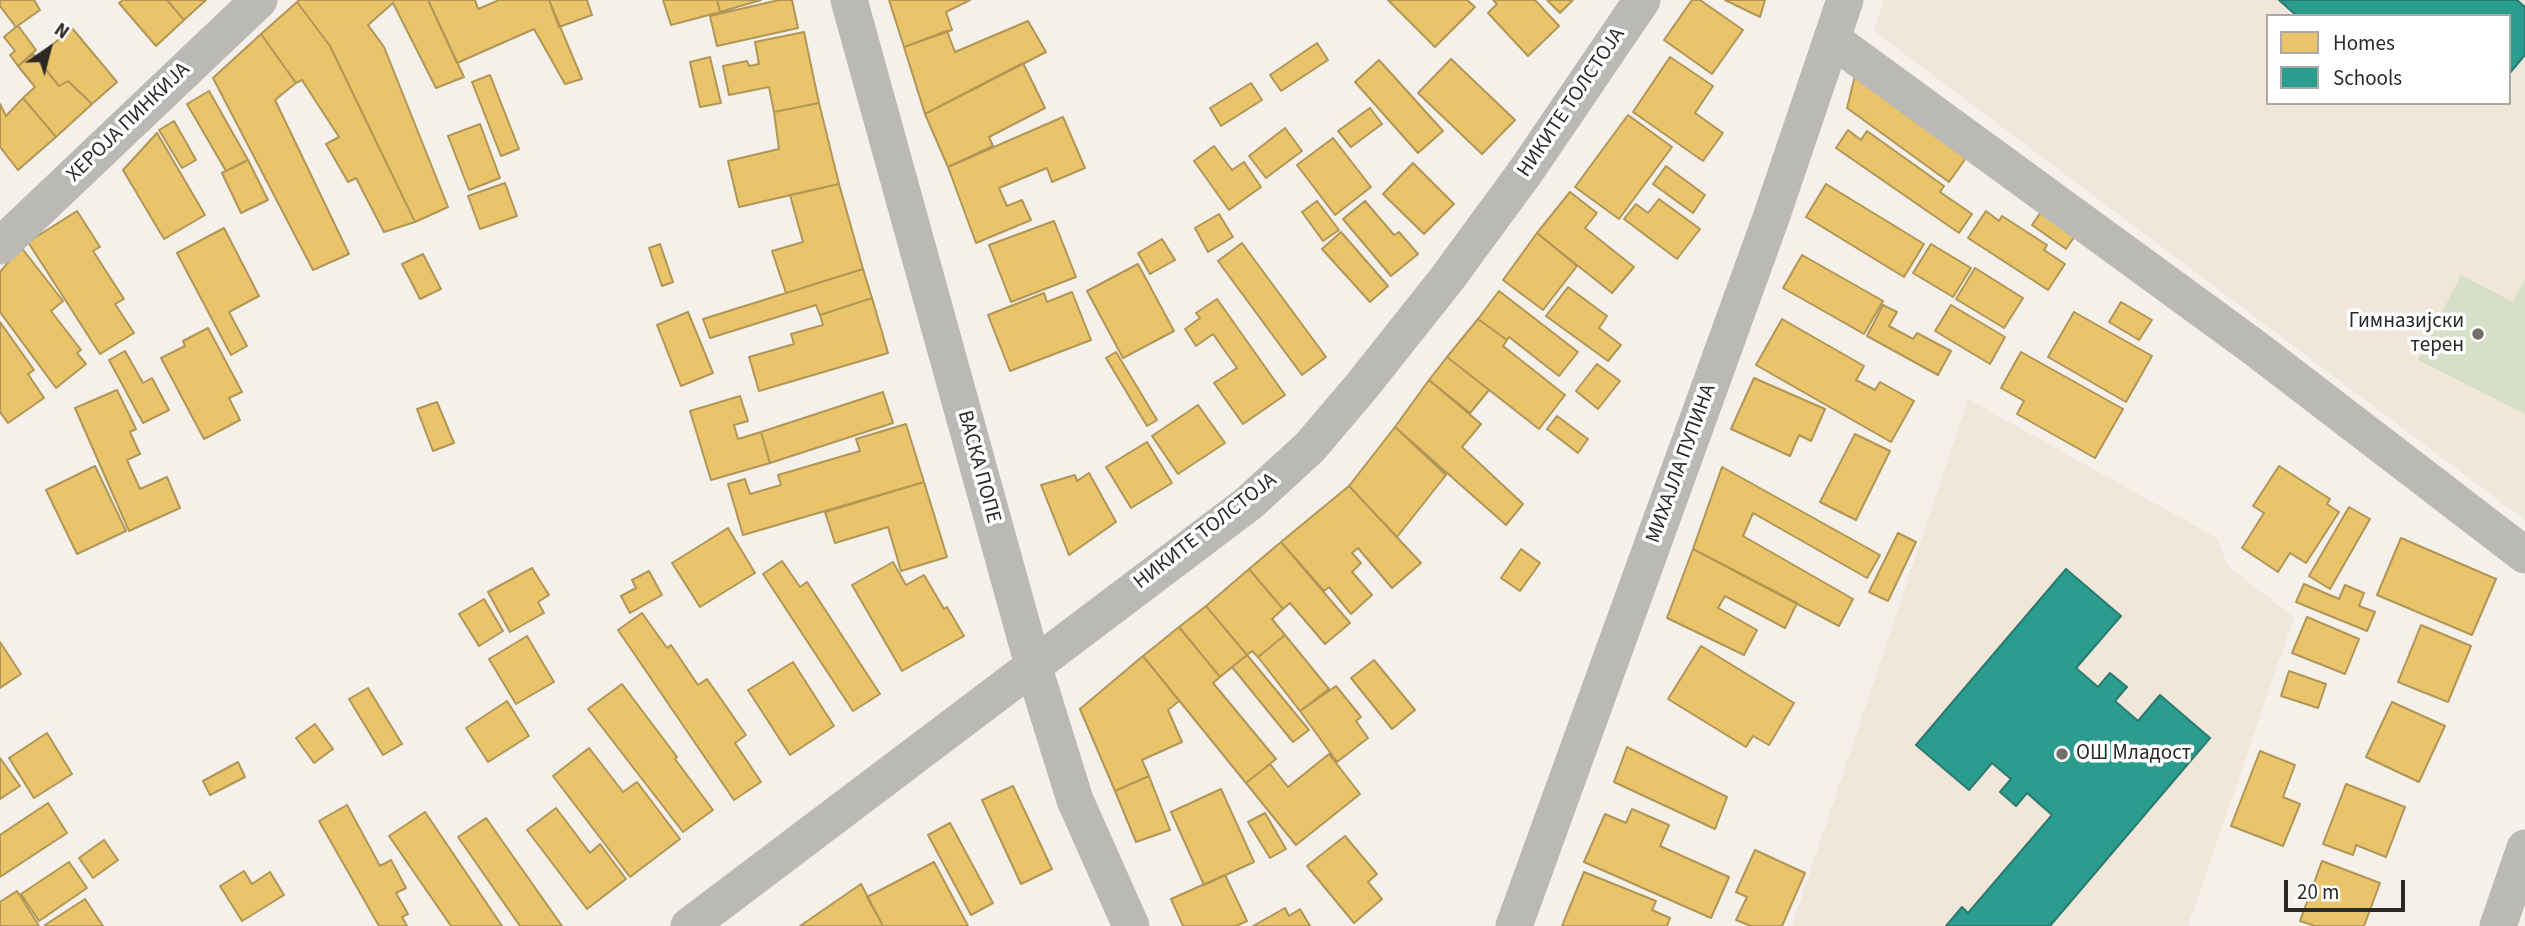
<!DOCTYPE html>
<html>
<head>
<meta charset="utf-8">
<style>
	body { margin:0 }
	#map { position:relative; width:2525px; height:926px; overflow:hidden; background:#f6f0eb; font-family:"Source Sans 3",sans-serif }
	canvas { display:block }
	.legend { position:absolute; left:2266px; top:14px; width:245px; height:91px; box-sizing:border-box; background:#fff; border:2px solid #aba9a8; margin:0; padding:9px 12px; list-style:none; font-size:21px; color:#2d2926 }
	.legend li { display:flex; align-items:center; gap:14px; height:35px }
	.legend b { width:35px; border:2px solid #aba9a8 }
	.north { position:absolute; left:14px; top:14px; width:70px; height:70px; -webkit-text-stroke:5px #fff; paint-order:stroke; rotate:35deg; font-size:19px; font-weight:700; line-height:28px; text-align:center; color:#2d2926 }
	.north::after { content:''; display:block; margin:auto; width:24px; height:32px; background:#2d2926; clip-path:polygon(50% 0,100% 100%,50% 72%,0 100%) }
	.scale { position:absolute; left:2284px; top:880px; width:121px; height:32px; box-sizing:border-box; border:4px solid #2d2926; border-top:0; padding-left:9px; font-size:21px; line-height:24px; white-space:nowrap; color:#2d2926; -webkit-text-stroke:5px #fff; paint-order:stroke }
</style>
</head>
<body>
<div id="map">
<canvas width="2525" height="926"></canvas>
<ul class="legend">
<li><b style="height:19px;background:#e9c46a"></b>Homes</li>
<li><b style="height:19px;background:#2a9d8f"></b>Schools</li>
</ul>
<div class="north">N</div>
<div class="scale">20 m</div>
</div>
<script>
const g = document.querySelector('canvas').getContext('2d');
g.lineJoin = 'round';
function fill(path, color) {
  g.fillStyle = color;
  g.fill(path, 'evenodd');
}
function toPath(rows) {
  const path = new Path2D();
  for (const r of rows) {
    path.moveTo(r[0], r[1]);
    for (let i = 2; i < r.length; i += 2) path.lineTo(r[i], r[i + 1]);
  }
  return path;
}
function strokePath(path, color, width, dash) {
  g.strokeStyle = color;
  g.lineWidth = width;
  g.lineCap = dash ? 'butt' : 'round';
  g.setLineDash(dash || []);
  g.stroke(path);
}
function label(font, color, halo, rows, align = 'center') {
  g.font = font + ' "Source Sans 3",sans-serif';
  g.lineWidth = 7;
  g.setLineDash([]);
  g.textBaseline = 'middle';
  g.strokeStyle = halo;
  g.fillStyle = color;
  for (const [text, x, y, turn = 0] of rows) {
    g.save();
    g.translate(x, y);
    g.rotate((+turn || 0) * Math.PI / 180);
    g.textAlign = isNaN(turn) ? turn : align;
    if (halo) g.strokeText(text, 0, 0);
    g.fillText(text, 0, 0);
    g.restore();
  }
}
fill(toPath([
	[1884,0,2525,0,2525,520,1874,31],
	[2268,16,2509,16,2509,103,2268,103],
	[1968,399,2217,538,2228,566,2294,617,2188,926,1792,926]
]), '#f0e6d9');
fill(toPath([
	[2461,275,2513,302,2525,279,2525,414,2418,360]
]), '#d7e0c6');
const homes = toPath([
	[0,0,34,0,40,10,16,27,0,6,0,0],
	[123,0,167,0,184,20,156,46,119,3,123,0],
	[167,0,206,0,184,20,167,0],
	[299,0,428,0,464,77,436,88,393,3,368,25,384,47,448,207,415,222,330,46,297,2,299,0],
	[428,0,475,0,478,9,499,0,549,0,582,79,565,84,534,29,457,63,428,0],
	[549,0,587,0,592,15,559,27,549,0],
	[663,0,717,0,720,12,671,25,663,0],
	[717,0,761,0,720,12,717,0],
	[779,0,792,0,798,28,717,46,710,16,779,0],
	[889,0,970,0,946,12,952,30,904,47,889,0],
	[1388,0,1467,0,1475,7,1435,47,1388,0],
	[1493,0,1535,0,1559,26,1528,56,1488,13,1497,4,1493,0],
	[1547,0,1573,0,1560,13,1547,0],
	[1692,0,1700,0,1743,30,1712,74,1664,40,1692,0],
	[1725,0,1765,0,1760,17,1725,0],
	[297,2,330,46,415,222,384,232,356,178,348,182,326,144,339,137,302,80,296,83,261,34,297,2],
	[1028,21,1046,52,925,114,904,47,947,31,955,52,1028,21],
	[16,27,19,27,36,50,18,66,10,55,15,51,4,37,16,27],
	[72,28,117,82,92,104,68,81,59,86,37,58,72,28],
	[804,32,819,103,774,112,769,87,729,95,723,66,747,61,749,66,759,64,755,42,804,32],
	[261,34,296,83,275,100,349,254,313,270,213,78,261,34],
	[1317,43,1328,60,1281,91,1270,75,1317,43],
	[33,54,59,86,68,81,92,104,56,137,23,98,35,87,18,66,33,54],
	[710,57,721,103,700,107,690,62,710,57],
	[1670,57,1713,86,1695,113,1723,133,1703,161,1633,112,1670,57],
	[1451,59,1515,120,1482,154,1418,93,1451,59],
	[1379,60,1443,131,1418,153,1355,82,1379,60],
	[1023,63,1045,108,989,137,993,146,948,167,925,114,1023,63],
	[1857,68,1971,151,1949,182,1847,108,1857,68],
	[490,75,519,149,501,156,472,82,490,75],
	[1251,83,1262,100,1221,126,1210,108,1251,83],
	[209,91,248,160,226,171,187,104,209,91],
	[23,98,56,137,18,170,0,147,0,104,6,116,23,98],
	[819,103,839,184,739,207,728,161,779,149,774,112,819,103],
	[1370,108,1382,124,1351,147,1338,131,1370,108],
	[1628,115,1672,147,1619,219,1575,187,1628,115],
	[1063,117,1085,168,1052,182,1047,168,999,188,1007,206,1022,200,1031,220,976,243,948,167,1063,117],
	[174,121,196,160,182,168,159,130,174,121],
	[480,124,500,178,469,190,448,136,480,124],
	[1285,128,1302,151,1266,178,1249,156,1285,128],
	[1848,130,1861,140,1867,131,1944,186,1940,192,1972,214,1959,233,1836,148,1848,130],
	[157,133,205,215,164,239,123,170,157,133],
	[1333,138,1371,187,1335,215,1297,165,1333,138],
	[1214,146,1232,170,1244,162,1261,187,1229,210,1194,161,1214,146],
	[248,160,268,200,241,213,222,173,248,160],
	[1413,163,1454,204,1424,234,1383,194,1413,163],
	[1666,166,1705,195,1693,213,1653,184,1666,166],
	[505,183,517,216,480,229,468,196,505,183],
	[839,184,863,269,786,293,772,251,803,242,790,195,839,184],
	[1826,184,1924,244,1904,277,1806,217,1826,184],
	[1570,192,1597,213,1585,228,1634,267,1612,293,1537,233,1570,192],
	[1659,199,1700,229,1677,259,1624,219,1636,204,1648,213,1659,199],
	[1317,201,1339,230,1323,241,1302,212,1317,201],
	[1365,201,1394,235,1399,232,1418,254,1391,276,1343,219,1365,201],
	[2043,209,2077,233,2066,249,2032,225,2043,209],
	[77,211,100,247,93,251,124,299,115,304,134,333,100,354,28,242,77,211],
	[1986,211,1999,221,2002,216,2047,245,2044,250,2065,264,2048,290,1968,238,1986,211],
	[1219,214,1233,237,1208,252,1195,228,1219,214],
	[1054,221,1076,277,1011,302,989,245,1054,221],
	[224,228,259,296,229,312,247,346,231,355,177,253,224,228],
	[1341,232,1388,286,1370,302,1322,249,1341,232],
	[1537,233,1577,266,1543,310,1503,280,1537,233],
	[1162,239,1175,260,1150,274,1138,253,1162,239],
	[1242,243,1326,357,1302,375,1218,261,1242,243],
	[660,244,673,282,662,286,649,248,660,244],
	[1931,244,1971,268,1953,297,1913,273,1931,244],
	[21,247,63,301,51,311,81,350,77,353,86,364,56,388,0,312,0,272,21,247],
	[423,254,441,289,420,299,402,264,423,254],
	[1802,255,1883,301,1864,334,1783,288,1802,255],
	[1138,264,1174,331,1123,358,1087,291,1138,264],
	[1975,268,2023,298,2004,328,1956,299,1975,268],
	[863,269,872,298,820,315,816,305,710,338,703,319,863,269],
	[1568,287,1607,316,1599,328,1621,345,1608,361,1546,316,1568,287],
	[1499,291,1578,352,1559,376,1509,337,1507,340,1478,319,1499,291],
	[1072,292,1091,340,1010,371,988,315,1044,293,1047,302,1072,292],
	[872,298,888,353,759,391,749,357,794,344,791,334,823,325,820,315,872,298],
	[1217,299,1285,395,1243,424,1214,383,1237,368,1213,334,1196,346,1185,329,1200,318,1196,313,1217,299],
	[2121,302,2152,320,2139,340,2109,322,2121,302],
	[1883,305,1897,312,1889,326,1913,339,1917,333,1951,351,1938,375,1867,336,1883,305],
	[1951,305,2005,337,1990,364,1935,331,1951,305],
	[688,312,713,373,681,386,657,325,688,312],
	[2074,312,2152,356,2126,402,2048,357,2074,312],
	[1478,319,1507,340,1503,346,1565,395,1539,429,1447,357,1478,319],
	[1782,319,1864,366,1856,380,1875,390,1880,382,1914,401,1891,442,1756,365,1782,319],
	[0,322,34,370,28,374,44,398,8,423,0,412,0,322],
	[208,328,242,392,229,398,240,420,204,439,161,358,185,346,183,341,208,328],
	[125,351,143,383,152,378,169,410,143,423,109,360,125,351],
	[1116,352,1157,420,1147,426,1106,358,1116,352],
	[2021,352,2123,409,2095,458,2017,414,2024,401,2001,388,2021,352],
	[1447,357,1489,390,1470,413,1429,380,1447,357],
	[1597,364,1620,381,1598,409,1576,391,1597,364],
	[1754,378,1825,409,1811,441,1799,435,1790,456,1731,429,1754,378],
	[1429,380,1481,424,1462,447,1523,504,1506,525,1395,427,1429,380],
	[117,390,136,429,130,432,140,454,127,460,140,489,167,477,180,508,129,531,75,408,117,390],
	[883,392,893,423,770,463,761,432,883,392],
	[740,396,748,421,734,425,738,439,761,432,770,463,711,480,690,411,740,396],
	[437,402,454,443,433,451,417,409,437,402],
	[1198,405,1225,443,1178,474,1152,436,1198,405],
	[1557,416,1588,439,1578,453,1547,429,1557,416],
	[906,424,924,482,743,535,728,484,745,479,750,494,781,485,778,475,860,451,856,439,906,424],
	[1395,427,1446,475,1397,537,1349,486,1395,427],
	[1855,434,1890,451,1856,520,1820,502,1855,434],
	[1147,442,1172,483,1131,508,1106,467,1147,442],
	[95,466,126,531,77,554,46,490,95,466],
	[2279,466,2330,499,2327,504,2339,512,2306,563,2290,553,2278,572,2242,548,2264,513,2253,506,2279,466],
	[1722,467,1880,555,1867,578,1753,513,1743,536,1853,599,1839,626,1693,549,1722,467],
	[1089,473,1116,522,1069,555,1041,485,1075,475,1077,481,1089,473],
	[924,482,947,557,901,571,888,527,835,543,825,512,924,482],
	[1349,486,1421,563,1392,588,1358,548,1352,553,1361,563,1352,572,1372,595,1351,614,1329,587,1324,591,1281,542,1349,486],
	[2349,507,2370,519,2330,589,2309,576,2349,507],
	[728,528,755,573,700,607,672,563,728,528],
	[1898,533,1916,542,1888,601,1869,592,1898,533],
	[2401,538,2496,579,2472,635,2377,595,2401,538],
	[1281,542,1350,623,1325,644,1290,603,1283,609,1249,569,1281,542],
	[1521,549,1540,563,1520,591,1501,578,1521,549],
	[1693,549,1797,603,1785,628,1725,596,1718,608,1757,630,1744,655,1667,618,1693,549],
	[782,561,800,587,807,582,880,694,853,711,763,574,782,561],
	[893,562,906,585,924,575,944,609,947,607,964,636,902,671,852,585,893,562],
	[532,568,549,595,538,602,544,613,510,632,488,592,532,568],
	[1249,569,1283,609,1272,619,1285,635,1258,657,1252,651,1247,655,1206,606,1249,569],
	[649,571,662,595,630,613,621,596,636,588,632,580,649,571],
	[2304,584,2339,599,2345,585,2364,593,2359,606,2375,612,2367,631,2296,602,2304,584],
	[484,599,503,631,479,646,459,614,484,599],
	[1206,606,1247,655,1220,677,1179,627,1206,606],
	[642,613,667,648,671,645,698,685,707,679,746,735,735,743,761,782,734,800,618,630,642,613],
	[2307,617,2359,639,2345,674,2292,653,2307,617],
	[2421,625,2471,646,2448,702,2398,682,2421,625],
	[1179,627,1220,677,1213,683,1276,759,1246,783,1143,656,1179,627],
	[1285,635,1329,689,1300,711,1258,657,1285,635],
	[527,636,554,682,516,704,489,659,527,636],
	[0,642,21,674,0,688,0,642],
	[1701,646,1794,703,1769,745,1753,736,1746,747,1668,699,1701,646],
	[1247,655,1309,730,1293,742,1232,667,1247,655],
	[1143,656,1179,701,1168,710,1182,742,1142,760,1149,776,1115,791,1080,709,1143,656],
	[1374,660,1415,710,1392,729,1351,678,1374,660],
	[793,662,834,726,790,755,748,690,793,662],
	[2289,671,2326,684,2318,708,2281,696,2289,671],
	[622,684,677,757,675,759,713,810,683,832,588,709,622,684],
	[1336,686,1361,717,1356,721,1368,738,1337,762,1300,711,1336,686],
	[368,688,402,744,383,755,349,699,368,688],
	[507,701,529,736,488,762,466,728,507,701],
	[2392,702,2445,726,2419,782,2366,757,2392,702],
	[315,724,333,749,314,763,296,738,315,724],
	[47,733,72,774,34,798,9,758,47,733],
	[1627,747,1727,797,1715,829,1614,782,1627,747],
	[589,748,623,792,637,782,680,839,630,877,553,776,589,748],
	[2260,751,2295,765,2283,797,2300,804,2283,846,2231,826,2260,751],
	[1329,754,1360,794,1296,845,1246,783,1270,764,1288,787,1329,754],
	[0,758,20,786,0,799,0,758],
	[238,762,245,777,210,795,203,781,238,762],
	[1149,776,1170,830,1136,842,1115,791,1149,776],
	[2346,784,2405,807,2386,857,2356,845,2353,855,2323,844,2346,784],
	[1013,786,1052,869,1021,884,982,800,1013,786],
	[1221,789,1254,862,1204,885,1171,812,1221,789],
	[48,803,67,833,0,877,0,835,48,803],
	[347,805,380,866,391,860,406,888,396,893,408,914,402,917,407,926,379,926,319,821,347,805],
	[556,808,590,853,600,844,626,879,587,909,527,830,556,808],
	[1632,809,1669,825,1660,846,1729,877,1711,918,1584,862,1605,814,1626,823,1632,809],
	[425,812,502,926,451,926,389,836,425,812],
	[1265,813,1286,849,1270,858,1248,822,1265,813],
	[486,818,562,926,520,926,458,837,486,818],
	[950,823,993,903,971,915,928,835,950,823],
	[1345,836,1377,874,1368,882,1382,899,1354,923,1307,866,1345,836],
	[104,840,118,860,93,878,79,858,104,840],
	[1755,850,1805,873,1782,926,1751,926,1736,920,1747,897,1736,892,1755,850],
	[2322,861,2380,883,2364,926,2315,926,2300,921,2322,861],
	[69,862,87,888,39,921,21,894,69,862],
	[934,862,968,926,883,926,867,897,934,862],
	[244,871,252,884,270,872,284,895,242,921,220,886,244,871],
	[1584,872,1656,901,1652,910,1670,918,1667,926,1562,926,1584,872],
	[1225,875,1247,921,1236,926,1183,926,1171,899,1225,875],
	[861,884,883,926,800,926,861,884],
	[17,891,39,926,0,926,0,902,17,891],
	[85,899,103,926,46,926,45,925,85,899],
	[1285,908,1289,916,1300,909,1310,926,1253,926,1285,908]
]);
fill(homes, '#e9c46a');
strokePath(homes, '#b19656', 2);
const schools = toPath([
	[2279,0,2517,0,2525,7,2525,55,2509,74,2509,16,2297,16,2279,0],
	[2066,569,2121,616,2076,668,2098,687,2110,673,2127,687,2115,701,2138,721,2160,695,2210,738,2050,926,1946,926,1962,907,1968,913,2052,815,2027,793,2016,806,2000,792,2011,779,1992,763,1969,790,1916,745,2066,569]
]);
fill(schools, '#2a9d8f');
strokePath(schools, '#2b7a70', 2);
strokePath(toPath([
	[849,0,1033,665,1075,800,1131,926],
	[1833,40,2255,348,2525,555],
	[0,246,259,0],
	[689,926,1249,503,1310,447,1361,387,1446,280,1526,171,1642,0],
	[1514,926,1771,218,1845,0],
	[2498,926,2525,848]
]), '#bab9b6', 37);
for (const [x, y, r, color] of [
	[2478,334,7,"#736f6b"],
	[2062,754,7,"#736f6b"]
]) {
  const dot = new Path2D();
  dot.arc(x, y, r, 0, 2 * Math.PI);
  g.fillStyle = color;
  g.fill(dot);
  strokePath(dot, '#fff', 2.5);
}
label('21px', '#2d2926', '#fff', [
	["НИКИТЕ ТОЛСТОЈА",1572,103,-56],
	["ХЕРОЈА ПИНКИЈА",129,123,-44],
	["МИХАЈЛА ПУПИНА",1682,464,-70],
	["ВАСКА ПОПЕ",978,467,75],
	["НИКИТЕ ТОЛСТОЈА",1206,532,-38]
]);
label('21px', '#2d2926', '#fff', [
	["Гимназијски",2464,322],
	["терен",2464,346],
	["ОШ Младост",2076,754,"left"]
], 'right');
</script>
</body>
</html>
